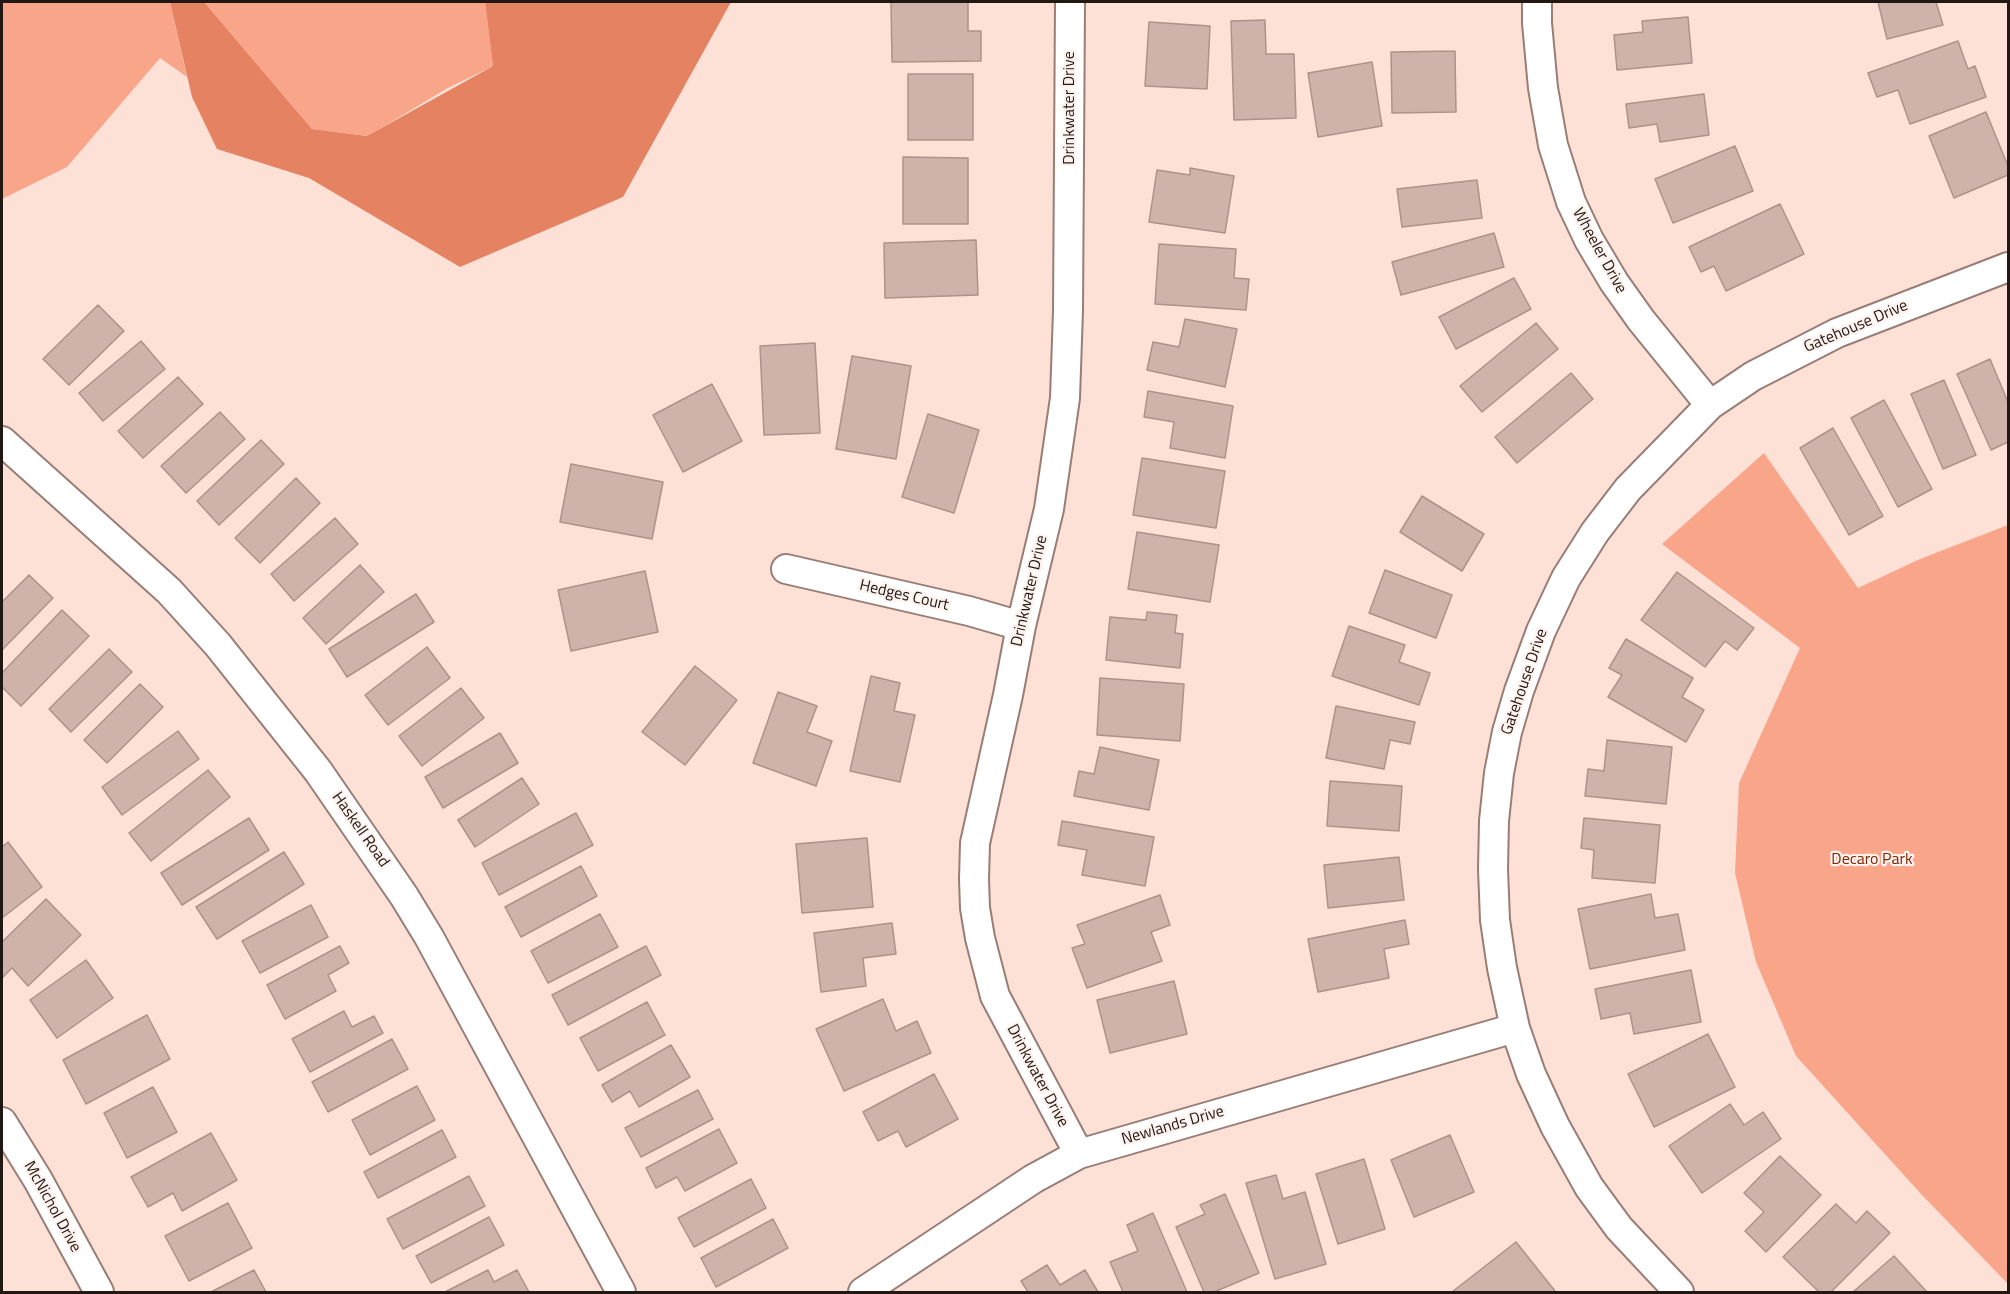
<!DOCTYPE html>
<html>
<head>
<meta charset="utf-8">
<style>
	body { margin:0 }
	#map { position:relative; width:2010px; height:1294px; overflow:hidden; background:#fde1d7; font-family:"Titillium Web",sans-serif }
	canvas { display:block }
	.frame { position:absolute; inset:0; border:3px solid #211814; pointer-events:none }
</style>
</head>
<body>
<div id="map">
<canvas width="2010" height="1294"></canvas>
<div class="frame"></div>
</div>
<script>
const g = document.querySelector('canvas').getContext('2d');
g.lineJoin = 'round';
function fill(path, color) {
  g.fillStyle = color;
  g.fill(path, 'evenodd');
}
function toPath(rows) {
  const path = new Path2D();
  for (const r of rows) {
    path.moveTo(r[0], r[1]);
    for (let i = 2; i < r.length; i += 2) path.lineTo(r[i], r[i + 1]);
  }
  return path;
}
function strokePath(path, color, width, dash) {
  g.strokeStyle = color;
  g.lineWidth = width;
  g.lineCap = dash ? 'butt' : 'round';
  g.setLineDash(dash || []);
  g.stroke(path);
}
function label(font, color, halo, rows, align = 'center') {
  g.font = font + ' "Titillium Web",sans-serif';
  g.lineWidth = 4.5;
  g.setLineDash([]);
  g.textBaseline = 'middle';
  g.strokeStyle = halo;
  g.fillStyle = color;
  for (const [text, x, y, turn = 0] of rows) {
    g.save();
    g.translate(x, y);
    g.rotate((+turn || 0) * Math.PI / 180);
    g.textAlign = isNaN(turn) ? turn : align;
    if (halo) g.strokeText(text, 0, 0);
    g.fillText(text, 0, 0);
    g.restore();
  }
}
fill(toPath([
	[2,2,170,2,187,77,160,58,67,167,2,199],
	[204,2,485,2,493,66,446,89,368,136,312,129],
	[1764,453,1858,588,1920,559,2008,525,2008,1284,1922,1195,1796,1056,1756,962,1735,873,1739,783,1800,648,1662,544]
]), '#f8a58a');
fill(toPath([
	[170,2,204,2,312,129,367,136,493,66,485,2,731,2,623,197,460,267,309,178,217,149,192,97]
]), '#e48261');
const building = toPath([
	[891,2,968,2,968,31,981,31,981,61,892,62,891,2],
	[1878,2,1936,2,1943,25,1887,39,1878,2],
	[1688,17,1692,63,1617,70,1614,35,1643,32,1642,21,1688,17],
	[1265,20,1266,54,1294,54,1296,118,1234,120,1231,21,1265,20],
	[1149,22,1210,26,1207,89,1145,86,1149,22],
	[1958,41,1968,69,1975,66,1986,97,1910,124,1898,90,1877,97,1868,73,1958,41],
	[1455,51,1456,112,1392,113,1391,52,1455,51],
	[1372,62,1382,126,1318,137,1308,73,1372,62],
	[908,74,973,74,973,140,908,140,908,74],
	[1704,94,1709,135,1660,142,1657,124,1629,128,1626,104,1704,94],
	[1986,112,2008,166,2008,175,1954,198,1929,136,1986,112],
	[1735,146,1753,191,1673,223,1655,179,1735,146],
	[903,157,968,158,968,224,903,224,903,157],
	[1190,168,1234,176,1225,233,1149,222,1157,170,1190,175,1190,168],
	[1477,180,1482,218,1402,227,1397,189,1477,180],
	[1780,204,1804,254,1726,291,1714,266,1701,272,1689,247,1780,204],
	[1494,233,1504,267,1401,295,1392,262,1494,233],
	[976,240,978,295,885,298,884,243,976,240],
	[1159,244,1236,249,1234,278,1249,279,1246,310,1155,304,1159,244],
	[1514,278,1531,309,1456,349,1439,317,1514,278],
	[98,305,124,331,69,385,43,359,98,305],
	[1185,319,1237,329,1225,387,1147,370,1153,342,1179,347,1185,319],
	[1536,323,1558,349,1482,412,1460,386,1536,323],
	[141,341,165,369,103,421,79,393,141,341],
	[815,343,820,433,764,435,760,346,815,343],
	[852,356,911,366,896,459,836,449,852,356],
	[1990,359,2008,402,2008,442,1991,450,1957,374,1990,359],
	[1571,373,1593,399,1517,463,1495,437,1571,373],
	[178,377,203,404,143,458,118,431,178,377],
	[1944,380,1976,455,1943,469,1911,394,1944,380],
	[712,384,742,441,683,472,653,415,712,384],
	[1148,391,1233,406,1225,458,1170,448,1174,422,1144,417,1148,391],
	[1884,400,1932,489,1898,507,1851,418,1884,400],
	[220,412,245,439,186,493,161,466,220,412],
	[928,414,979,430,954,513,902,497,928,414],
	[1833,428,1883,516,1849,535,1800,448,1833,428],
	[261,440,284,464,219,525,197,501,261,440],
	[1142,458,1225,471,1216,528,1133,515,1142,458],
	[571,464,663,482,652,539,560,522,571,464],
	[296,478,320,503,260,563,235,538,296,478],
	[1422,496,1484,534,1462,571,1400,532,1422,496],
	[335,518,358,544,294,601,271,574,335,518],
	[1137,532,1219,545,1210,602,1128,589,1137,532],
	[360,565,384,592,326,644,303,618,360,565],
	[1385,570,1452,595,1436,638,1369,613,1385,570],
	[645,571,658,632,571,651,558,590,645,571],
	[1677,572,1754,628,1737,650,1725,641,1705,667,1641,620,1677,572],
	[29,575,53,598,2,650,2,602,29,575],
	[416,594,434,622,347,677,329,649,416,594],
	[62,610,89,636,21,706,2,687,2,673,62,610],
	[1147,612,1177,615,1175,633,1183,634,1180,668,1106,660,1110,617,1146,620,1147,612],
	[1349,626,1405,645,1399,662,1430,673,1419,705,1332,676,1349,626],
	[1626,639,1693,678,1682,697,1704,710,1686,742,1608,697,1622,675,1609,668,1626,639],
	[427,647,450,678,388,725,365,695,427,647],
	[109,649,132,672,71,732,49,709,109,649],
	[695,666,737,700,685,765,642,732,695,666],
	[871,676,900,683,894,711,915,715,900,782,850,771,871,676],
	[1100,678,1184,684,1180,741,1097,735,1100,678],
	[140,684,163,707,107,763,84,740,140,684],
	[461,688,484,718,422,766,399,736,461,688],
	[778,692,817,706,807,732,832,741,816,786,753,763,778,692],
	[1336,706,1415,722,1410,744,1390,740,1384,769,1326,758,1336,706],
	[178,731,199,759,122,815,102,787,178,731],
	[500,733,518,763,443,808,425,777,500,733],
	[1607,740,1672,747,1666,804,1585,796,1588,769,1604,771,1607,740],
	[1100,747,1159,760,1149,810,1074,796,1079,771,1094,774,1100,747],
	[208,770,230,797,151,861,129,833,208,770],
	[522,778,539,804,475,847,458,820,522,778],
	[1330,781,1402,786,1399,831,1327,826,1330,781],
	[576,813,593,845,499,895,482,863,576,813],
	[249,818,269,850,182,905,161,873,249,818],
	[1584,818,1660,825,1655,883,1592,878,1594,850,1581,848,1584,818],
	[1062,821,1154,837,1145,886,1082,875,1087,850,1058,845,1062,821],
	[867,838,873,907,802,913,796,844,867,838],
	[8,842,42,887,2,918,2,847,8,842],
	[284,852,304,884,217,939,196,907,284,852],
	[1399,857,1404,900,1328,908,1324,865,1399,857],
	[581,866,597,896,521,937,505,907,581,866],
	[1651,894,1655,918,1678,914,1685,950,1590,969,1578,909,1651,894],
	[1160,895,1170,925,1151,932,1162,961,1087,988,1072,948,1085,944,1077,925,1160,895],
	[46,899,81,935,28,986,12,968,2,978,2,942,46,899],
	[311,905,328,937,260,973,242,941,311,905],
	[600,914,618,947,548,983,531,951,600,914],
	[1405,920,1409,944,1384,949,1389,978,1318,992,1308,939,1405,920],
	[892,923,896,954,863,958,866,986,821,992,814,933,892,923],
	[340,946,349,963,328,975,336,991,285,1019,267,985,340,946],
	[646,946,661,975,568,1025,552,995,646,946],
	[86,960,113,998,57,1038,30,1000,86,960],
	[1691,970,1701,1022,1634,1034,1630,1013,1601,1019,1595,989,1691,970],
	[1174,981,1187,1034,1110,1053,1097,1000,1174,981],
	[883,999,896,1031,917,1021,931,1053,844,1091,816,1029,883,999],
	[647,1002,665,1035,598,1071,580,1038,647,1002],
	[344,1011,352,1027,374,1016,383,1033,310,1072,292,1039,344,1011],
	[147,1015,170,1059,86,1104,63,1060,147,1015],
	[1708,1034,1735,1087,1654,1127,1628,1074,1708,1034],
	[392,1039,408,1069,328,1112,312,1082,392,1039],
	[671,1045,690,1077,639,1107,630,1091,612,1102,602,1085,671,1045],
	[934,1074,958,1119,906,1147,898,1131,878,1141,863,1112,934,1074],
	[417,1086,435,1120,370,1155,352,1120,417,1086],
	[153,1087,177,1132,127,1158,104,1113,153,1087],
	[698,1090,713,1119,641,1157,625,1128,698,1090],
	[1730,1104,1744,1125,1763,1112,1781,1139,1702,1193,1669,1146,1730,1104],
	[719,1129,737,1163,685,1191,677,1177,656,1188,646,1168,719,1129],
	[442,1130,456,1157,378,1198,364,1172,442,1130],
	[211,1133,237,1180,182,1211,173,1193,148,1207,131,1177,211,1133],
	[1450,1135,1474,1192,1414,1217,1391,1160,1450,1135],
	[1780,1156,1821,1195,1766,1252,1745,1231,1764,1212,1744,1193,1780,1156],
	[1364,1159,1385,1229,1338,1244,1316,1174,1364,1159],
	[1276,1175,1283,1199,1305,1192,1326,1264,1275,1279,1246,1183,1276,1175],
	[469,1176,485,1206,403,1249,387,1219,469,1176],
	[751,1179,766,1208,694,1247,678,1218,751,1179],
	[1225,1194,1259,1273,1214,1292,1204,1292,1176,1227,1205,1214,1200,1205,1225,1194],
	[228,1203,252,1248,189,1281,165,1236,228,1203],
	[1836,1204,1856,1223,1867,1211,1890,1233,1831,1292,1819,1292,1783,1257,1836,1204],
	[1153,1213,1187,1292,1123,1292,1110,1262,1138,1251,1127,1225,1153,1213],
	[489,1217,504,1245,431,1283,416,1256,489,1217],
	[773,1219,788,1248,716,1287,701,1258,773,1219],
	[1516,1242,1555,1291,1553,1292,1452,1292,1516,1242],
	[1894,1256,1927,1292,1853,1292,1894,1256],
	[1047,1265,1060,1285,1085,1270,1098,1292,1028,1292,1021,1281,1047,1265],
	[254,1270,266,1292,211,1292,254,1270],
	[488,1270,494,1282,517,1270,529,1292,445,1292,488,1270]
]);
fill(building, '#cfb3aa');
strokePath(building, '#ac9289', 1.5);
const street = toPath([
	[1070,2,1068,311,1065,398,1049,509,1021,626,1008,695,975,843,974,879,975,908,980,938,995,996,1079,1154],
	[1537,2,1537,23,1543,88,1553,145,1571,202,1589,240,1614,282,1641,320,1710,405],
	[2,441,169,591,218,645,318,771,404,896,429,937,621,1292],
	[786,569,969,611,1021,626],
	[2,1122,38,1180,99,1292],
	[863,1292,1033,1179,1079,1154,1515,1028],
	[1679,1292,1619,1228,1589,1187,1555,1126,1531,1074,1515,1028,1502,968,1495,920,1493,869,1494,821,1499,773,1507,732,1519,691,1541,631,1566,578,1595,532,1628,489,1710,405,1753,376,1837,333,2008,267]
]);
strokePath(street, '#987e76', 32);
strokePath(street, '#fff', 28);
label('16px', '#211814', '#fef2ee', [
	["Drinkwater Drive",1070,108,-90],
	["Wheeler Drive",1599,251,61],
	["Gatehouse Drive",1856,327,-23],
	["Drinkwater Drive",1030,591,-77],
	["Hedges Court",904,596,13],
	["Gatehouse Drive",1525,682,-71],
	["Haskell Road",360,830,55],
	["Drinkwater Drive",1037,1076,62],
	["Newlands Drive",1173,1126,-16],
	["McNichol Drive",52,1207,61]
]);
label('16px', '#802803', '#fef2ee', [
	["Decaro Park",1872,860]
]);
</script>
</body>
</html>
